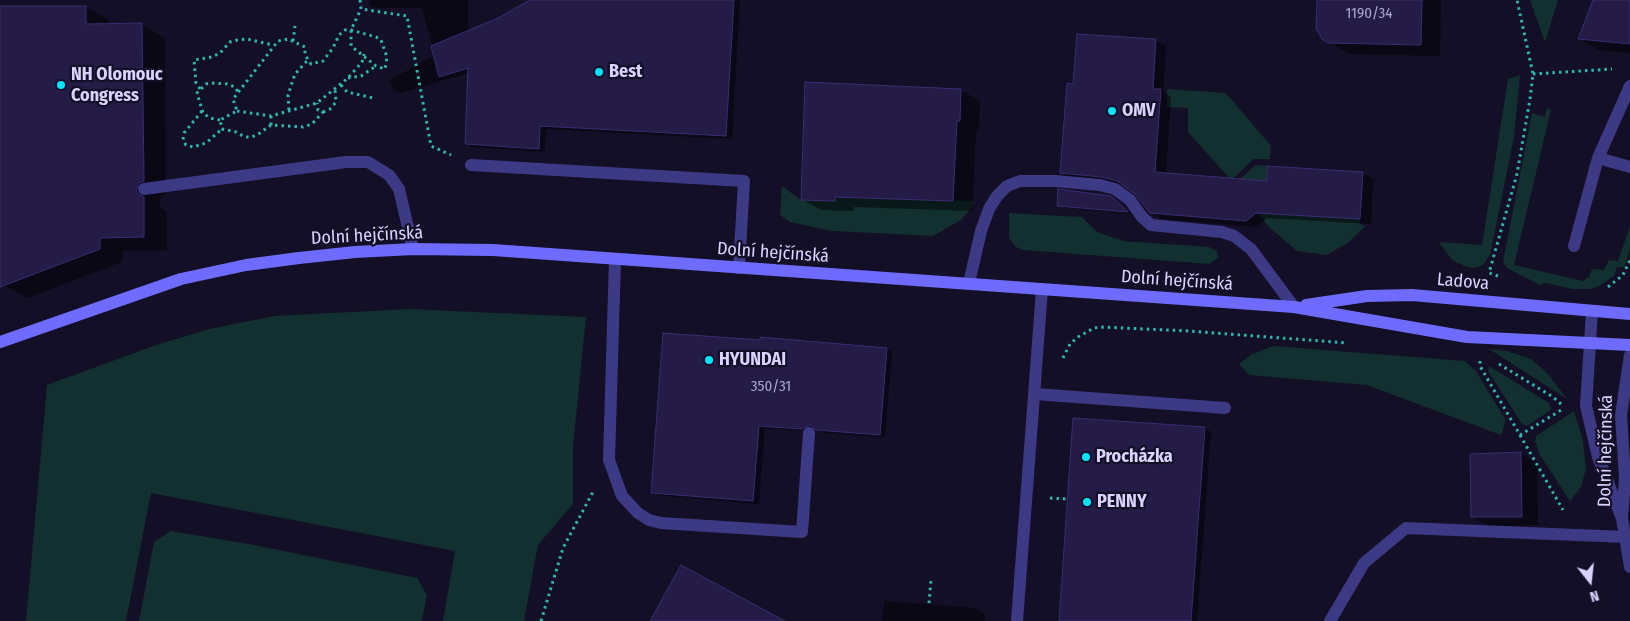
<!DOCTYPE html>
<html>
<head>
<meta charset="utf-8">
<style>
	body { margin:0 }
	#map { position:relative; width:1630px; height:621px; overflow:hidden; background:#130f26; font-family:"Fira Sans Condensed",sans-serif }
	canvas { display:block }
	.north { position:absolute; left:1565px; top:556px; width:50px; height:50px; -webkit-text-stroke:4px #130f26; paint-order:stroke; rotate:164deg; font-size:14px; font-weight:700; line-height:20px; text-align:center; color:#d9d4ff }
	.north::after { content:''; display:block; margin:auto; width:18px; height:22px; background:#d9d4ff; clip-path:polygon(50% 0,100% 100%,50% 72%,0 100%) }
</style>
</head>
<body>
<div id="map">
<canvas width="1630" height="621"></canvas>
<div class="north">N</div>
</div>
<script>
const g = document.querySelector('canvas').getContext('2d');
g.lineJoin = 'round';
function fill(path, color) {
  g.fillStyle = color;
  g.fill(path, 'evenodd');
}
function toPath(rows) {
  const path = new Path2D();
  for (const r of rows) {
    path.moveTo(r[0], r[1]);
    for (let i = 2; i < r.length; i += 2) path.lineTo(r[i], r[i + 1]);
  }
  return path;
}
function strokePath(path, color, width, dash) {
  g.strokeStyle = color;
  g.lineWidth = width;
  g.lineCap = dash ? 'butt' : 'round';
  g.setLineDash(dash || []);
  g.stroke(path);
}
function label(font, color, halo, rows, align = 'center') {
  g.font = font + ' "Fira Sans Condensed",sans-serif';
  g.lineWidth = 4.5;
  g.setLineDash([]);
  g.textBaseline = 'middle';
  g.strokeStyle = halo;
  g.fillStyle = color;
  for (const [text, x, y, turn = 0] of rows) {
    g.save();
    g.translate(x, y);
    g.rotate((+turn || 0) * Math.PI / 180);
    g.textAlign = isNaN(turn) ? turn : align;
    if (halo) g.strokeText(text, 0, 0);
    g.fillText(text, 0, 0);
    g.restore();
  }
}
fill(toPath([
	[1530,0,1558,0,1545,42],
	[1520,75,1514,137,1490,255,1483,265,1475,268,1467,267,1452,260,1439,242,1482,245,1508,79],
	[1167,89,1226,93,1271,146,1270,159,1254,159,1231,180,1188,132,1188,108,1167,107],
	[1547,108,1551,110,1514,265,1583,281,1589,277,1592,269,1604,270,1609,260,1618,261,1630,226,1630,249,1624,267,1617,267,1614,276,1599,286,1590,289,1572,289,1546,283,1540,285,1507,268,1503,262,1532,113,1545,117],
	[1256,165,1267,166,1265,213,1360,219,1360,224,1365,226,1348,243,1326,255,1297,251,1269,227,1234,184],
	[782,186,801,200,835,201,835,197,973,201,972,207,961,220,933,236,832,231,790,222,784,218,780,214],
	[1009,213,1082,217,1097,232,1124,241,1209,247,1217,251,1218,258,1209,264,1023,250,1016,247,1009,238],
	[409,309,586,317,573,447,573,504,538,545,524,621,443,621,455,551,151,493,126,621,26,621,47,385,153,346,209,329,275,316],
	[1274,346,1465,361,1476,371,1505,419,1505,424,1501,435,1367,385,1249,375,1239,364,1252,354],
	[1489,349,1507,351,1531,359,1548,374,1567,399],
	[1489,366,1549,403,1551,410,1527,426,1522,424,1488,371],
	[1574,411,1583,440,1586,469,1581,487,1570,501,1540,455,1535,441,1536,436],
	[171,531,249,544,417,578,427,595,422,621,139,621,154,542]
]), '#12302f');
fill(toPath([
	[369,0,468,0,468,36,531,0,740,0,732,139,546,129,545,152,472,147,466,143,469,73,400,93,393,89,390,80,435,55,422,8,376,8,369,5],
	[1318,0,1441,0,1440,56,1349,54,1323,38],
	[1594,0,1630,0,1630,53,1599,50,1580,39],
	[0,6,86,7,109,20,109,25,142,25,165,38,166,194,162,196,159,203,161,208,167,212,167,250,123,251,122,262,27,298,4,285,0,274],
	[1155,40,1166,46,1163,92,1171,97,1166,174,1268,182,1362,173,1373,179,1371,224,1267,218,1257,227,1162,219,1151,212,1136,193,1126,186,1113,182,1071,179,1061,173,1074,85],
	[961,90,980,101,979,131,976,132,972,211,854,207,854,211,821,210,802,199],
	[1111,198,1131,214,1064,208,1058,205],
	[665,334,887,349,892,352,885,437,823,433,816,428,808,431,765,428,759,504,658,495,652,492],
	[1205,428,1211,432,1197,621,1059,621],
	[1521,454,1537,463,1538,525,1489,526,1473,517],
	[884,601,975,608,985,614,985,621,882,621]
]), '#0007');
const building = toPath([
	[530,0,734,0,726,136,540,126,539,149,465,144,468,68,439,77,431,46,498,18,530,0],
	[1317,0,1422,0,1421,45,1328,43,1322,39,1316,29,1317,0],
	[1593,0,1630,0,1630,44,1578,39,1593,0],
	[0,6,86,6,86,24,142,23,144,181,139,183,136,190,138,194,144,197,144,237,100,238,100,249,0,287,0,6],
	[1077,34,1156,39,1153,89,1161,89,1155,172,1267,181,1267,166,1363,172,1360,219,1256,213,1246,221,1150,213,1135,194,1117,181,1101,177,1060,173,1067,83,1073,84,1077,34],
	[805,82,961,89,960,121,957,121,953,201,835,197,835,201,801,200,805,82],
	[1058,189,1111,196,1128,212,1057,206,1058,189],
	[663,333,760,340,760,337,887,348,880,435,816,430,810,425,802,429,759,426,753,501,651,493,663,333],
	[1073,418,1205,427,1191,621,1059,621,1073,418],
	[1521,452,1522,517,1471,517,1470,454,1521,452],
	[681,565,785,621,650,621,681,565]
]);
fill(building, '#241b47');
strokePath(building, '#3b2d73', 1);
strokePath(toPath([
	[360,0,361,9,407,16,431,146,451,155],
	[293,41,295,26],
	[1533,74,1612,69],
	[348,78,361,76,376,66],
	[341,85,347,92,373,98],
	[200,89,196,83,194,60,212,57,220,53,230,42,237,40,247,39,273,45],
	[289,110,288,95,295,74,307,61],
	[202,111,184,133,183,140,186,145,193,147,206,143,222,129],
	[237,111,271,116,317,103,348,78,362,62,364,54],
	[323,112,330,109,336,102,335,90],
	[271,116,271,125,303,127,312,124,323,112,318,110,317,103],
	[220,120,210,118,203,113,197,93,206,84,211,83,227,84,235,87,238,92],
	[271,125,260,133,252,137,245,137,236,132,222,129,220,120,237,111,233,99,278,41,288,39,305,47,305,55,311,64,323,61,333,48,339,35,345,30,351,30,376,37,381,40,387,57,385,69,376,66,351,46,351,30,361,9],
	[1498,276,1489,273,1517,174,1530,99,1533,74,1517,0],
	[1608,287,1623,275,1630,260],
	[1063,358,1070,344,1078,337,1094,328,1101,327,1189,331,1347,343],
	[1480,361,1480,366,1520,435,1563,409],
	[1499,364,1553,397,1562,405],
	[1520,435,1563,510],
	[1050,498,1067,499],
	[929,603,931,580],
	[541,621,563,548,594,490]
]), '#2fb8b0', 3, [2.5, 4]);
strokePath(toPath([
	[1630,86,1598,158,1630,167],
	[471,165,744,181,739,268],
	[144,189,346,162,368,162,389,175,399,189,413,249],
	[1574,246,1598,158],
	[615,259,609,460,622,496,638,513,649,520,661,523,802,532,809,433],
	[969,283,981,231,989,209,997,196,1007,186,1020,181,1055,181,1100,185,1115,189,1130,200,1142,217,1151,225,1222,232,1234,236,1251,249,1294,307],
	[1035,394,1225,408],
	[1017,621,1042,289],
	[1330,621,1364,563,1406,528,1625,537]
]), '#3d3a85', 12);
strokePath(toPath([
	[1592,311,1586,406,1598,457,1621,516],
	[1630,355,1621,415,1625,478,1622,518,1630,567]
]), '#3d3a85', 12);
strokePath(toPath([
	[1306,305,1367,296,1412,295,1630,314],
	[0,342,181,279,246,265,299,258,355,252,413,249,493,250,1294,307,1467,337,1630,345]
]), '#6f6bff', 12);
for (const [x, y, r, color] of [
	[599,72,5,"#00e5ff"],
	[61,85,5,"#00e5ff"],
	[1112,111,5,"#00e5ff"],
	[709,360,5,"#00e5ff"],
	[1086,457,5,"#00e5ff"],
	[1087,502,5,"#00e5ff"]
]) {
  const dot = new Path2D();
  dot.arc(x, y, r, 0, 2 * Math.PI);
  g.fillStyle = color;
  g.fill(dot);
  strokePath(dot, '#130f26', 2);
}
label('15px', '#aca6d1', null, [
	["1190/34",1369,14],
	["350/31",771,387]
]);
label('bold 18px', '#d9d4ff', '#130f26', [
	["Best",609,72],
	["NH Olomouc",71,75],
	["Congress",71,96],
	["OMV",1122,111],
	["HYUNDAI",719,360],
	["Procházka",1096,457],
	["PENNY",1097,502]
], 'left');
label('18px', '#d9d4ff', '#130f26', [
	["Dolní hejčínská",367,236,-3],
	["Dolní hejčínská",773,253,4],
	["Dolní hejčínská",1177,281,4],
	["Ladova",1463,282,5],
	["Dolní hejčínská",1606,451,-89]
]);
</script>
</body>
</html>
